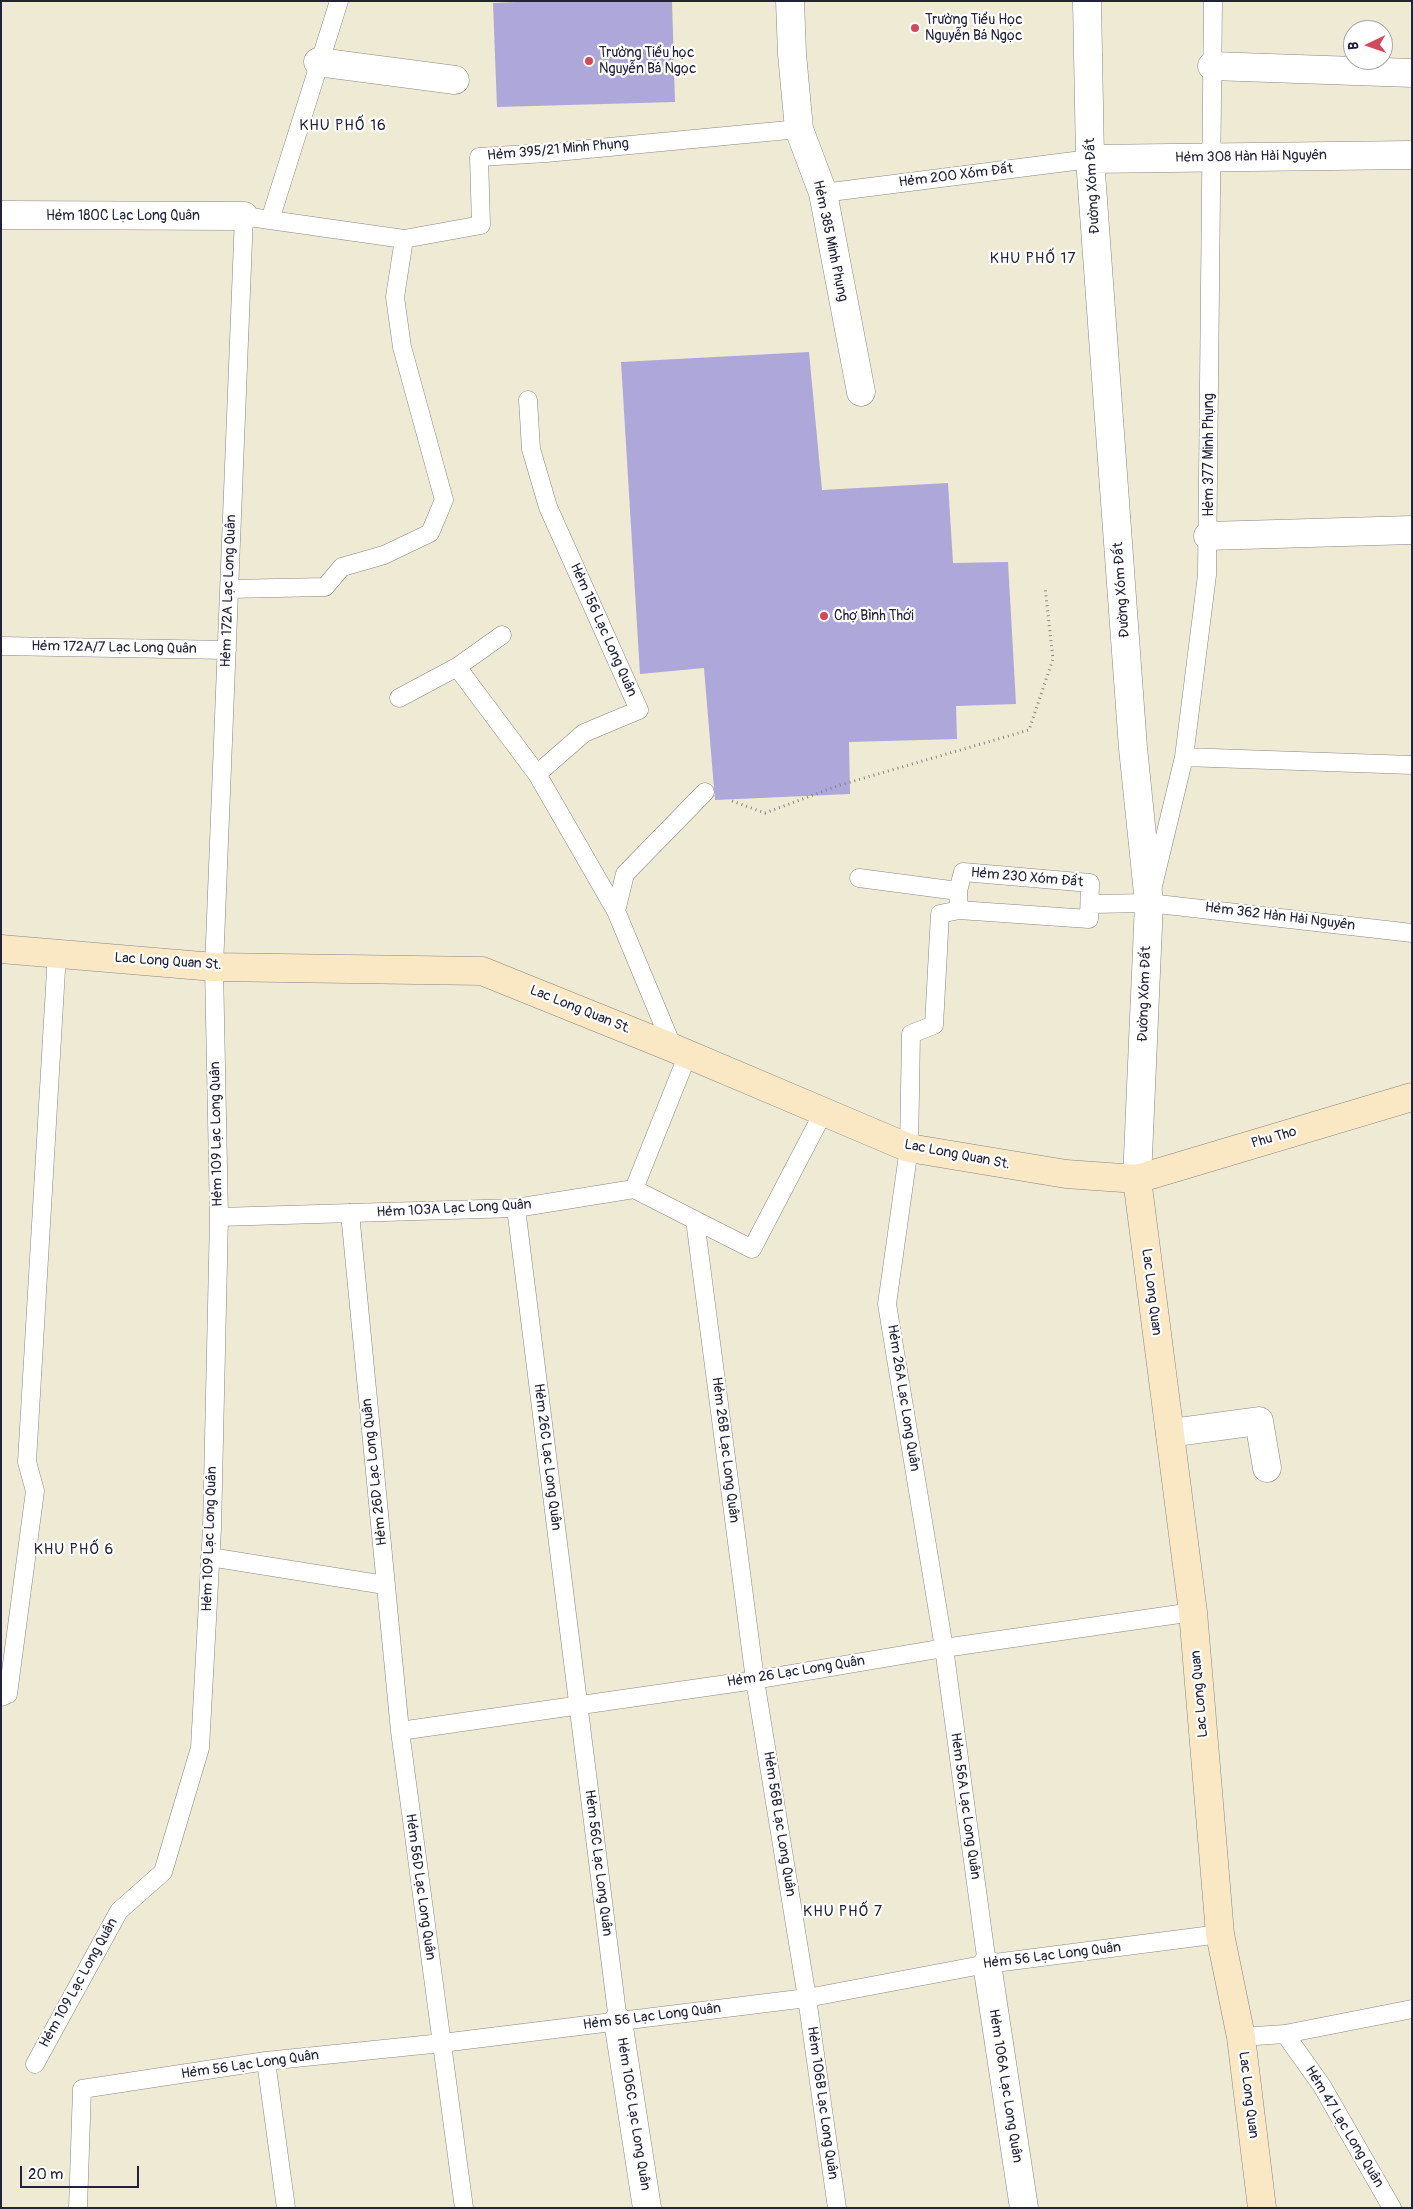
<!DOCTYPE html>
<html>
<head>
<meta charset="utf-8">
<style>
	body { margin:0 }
	#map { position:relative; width:1413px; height:2209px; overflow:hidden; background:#efead3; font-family:Pangolin,sans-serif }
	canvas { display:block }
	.frame { position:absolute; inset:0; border:2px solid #22223b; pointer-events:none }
	.north { position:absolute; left:1343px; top:20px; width:50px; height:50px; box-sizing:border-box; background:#fff; border:1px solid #a7a7b1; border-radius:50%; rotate:267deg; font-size:14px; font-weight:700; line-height:20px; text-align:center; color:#22223b }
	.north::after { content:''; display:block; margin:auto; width:18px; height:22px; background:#d1495b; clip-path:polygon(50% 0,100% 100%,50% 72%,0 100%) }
	.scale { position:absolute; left:20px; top:2166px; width:119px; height:22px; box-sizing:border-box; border:2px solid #22223b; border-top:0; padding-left:6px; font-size:15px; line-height:18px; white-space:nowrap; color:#22223b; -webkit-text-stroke:4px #fff; paint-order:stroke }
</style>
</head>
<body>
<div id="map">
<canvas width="1413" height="2209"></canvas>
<div class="frame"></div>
<div class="north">B</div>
<div class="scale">20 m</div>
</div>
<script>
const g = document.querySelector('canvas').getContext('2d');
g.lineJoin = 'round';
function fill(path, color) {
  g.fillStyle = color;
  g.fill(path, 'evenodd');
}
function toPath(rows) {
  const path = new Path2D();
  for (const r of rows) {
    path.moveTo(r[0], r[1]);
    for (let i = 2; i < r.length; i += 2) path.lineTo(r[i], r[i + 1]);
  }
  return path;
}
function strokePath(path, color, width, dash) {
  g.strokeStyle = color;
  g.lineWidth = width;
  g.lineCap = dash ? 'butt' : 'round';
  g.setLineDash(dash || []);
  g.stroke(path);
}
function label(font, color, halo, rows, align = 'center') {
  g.font = font + ' Pangolin,sans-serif';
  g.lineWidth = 4.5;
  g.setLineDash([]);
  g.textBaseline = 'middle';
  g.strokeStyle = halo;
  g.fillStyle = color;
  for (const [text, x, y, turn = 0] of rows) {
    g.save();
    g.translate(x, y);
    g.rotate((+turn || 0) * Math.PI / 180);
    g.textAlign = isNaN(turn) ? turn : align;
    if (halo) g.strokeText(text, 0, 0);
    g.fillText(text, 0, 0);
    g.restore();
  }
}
fill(toPath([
	[540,1,672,1,675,102,497,107,493,3],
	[809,352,822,490,948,483,953,563,1008,562,1016,704,956,706,957,739,849,742,850,794,715,800,704,668,640,674,621,362]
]), '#aea7d9');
const lane = toPath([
	[823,193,1090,159],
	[270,220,404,239,481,225,479,157,546,153,799,129],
	[528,400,531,449,548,507,639,710,584,733,537,774,616,911,673,1048],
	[229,589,325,587,342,567,384,555,430,533,444,500,402,347,395,297,404,239],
	[1,646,227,650],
	[457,667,537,774],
	[399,698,457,667,502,635],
	[1184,757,1412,765],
	[963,872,1090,883,1089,919,959,910,958,891,963,872],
	[859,878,958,891],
	[1153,886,1184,757,1207,575,1213,1],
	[1090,904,1149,903,1412,933],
	[959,910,940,914,934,1025,911,1034,909,1148,887,1304,944,1648,987,1964],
	[616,911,625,874,705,792],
	[634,1189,752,1249,824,1111],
	[516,1208,618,2021],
	[350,1213,400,1731,464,2208],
	[219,1217,516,1208,634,1189,688,1054],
	[695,1220,755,1680,807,1998,837,2208],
	[210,1557,385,1585],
	[1,1697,8,1694,35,1491,27,1462,57,953],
	[400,1731,755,1680,944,1648,1193,1612],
	[1285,2034,1412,2009],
	[1241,2037,1285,2034,1322,2086,1392,2208],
	[266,2061,286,2208],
	[35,2064,119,1911,163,1872,200,1748,212,1528,219,1217,214,967,244,216,270,220,339,1],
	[78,2208,82,2089,266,2061,442,2043,807,1998,987,1964,1220,1934]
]);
const street = toPath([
	[790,1,792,54,799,129,823,193,861,392],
	[1087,1,1090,159,1133,748,1149,903,1137,1179],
	[318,62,455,80],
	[1212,66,1412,73],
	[1090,159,1412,155],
	[1,215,244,216],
	[1208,536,1412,530],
	[1170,1433,1259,1421,1267,1468],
	[987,1964,1024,2208],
	[618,2021,647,2208]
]);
const secondary = toPath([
	[1,949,214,967,482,971,673,1048,909,1148,1066,1174,1137,1179,1412,1097],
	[1137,1179,1193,1612,1220,1934,1241,2037,1262,2208]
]);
strokePath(lane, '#888687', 19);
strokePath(street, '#888687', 29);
strokePath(secondary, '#888687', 29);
strokePath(toPath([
	[732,801,765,813,840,785,1029,730,1053,659,1045,587]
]), '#888687', 3, [1, 4]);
strokePath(lane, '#fff', 18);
strokePath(street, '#fff', 28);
strokePath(secondary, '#fae7c3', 28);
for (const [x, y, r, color] of [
	[915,28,5,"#d1495b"],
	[589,61,5,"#d1495b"],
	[824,616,5,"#d1495b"]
]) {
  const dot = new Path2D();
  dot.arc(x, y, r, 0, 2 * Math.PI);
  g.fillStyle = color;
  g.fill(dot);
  strokePath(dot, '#fff', 2);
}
label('14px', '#22223b', '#fff', [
	["Trường Tiểu Học",925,20],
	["Nguyễn Bá Ngọc",925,36],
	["Trường Tiểu học",599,53],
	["Nguyễn Bá Ngọc",599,69],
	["Chợ Bình Thới",834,616]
], 'left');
label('14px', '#22223b', '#fff', [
	["Hẻm 395/21 Minh Phụng",558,150,-5],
	["Hẻm 308 Hàn Hải Nguyên",1251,157,-1],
	["Hẻm 200 Xóm Đất",956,176,-7],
	["Đường Xóm Đất",1093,186,-93],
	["Hẻm 180C Lạc Long Quân",123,216],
	["Hẻm 385 Minh Phụng",830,241,78],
	["Hẻm 377 Minh Phụng",1209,455,-90],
	["Đường Xóm Đất",1122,590,-94],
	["Hẻm 172A Lạc Long Quân",229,591,-88],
	["Hẻm 156 Lạc Long Quân",603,630,66],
	["Hẻm 172A/7 Lạc Long Quân",114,648,1],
	["Hẻm 230 Xóm Đất",1027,878,5],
	["Hẻm 362 Hàn Hải Nguyên",1280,917,7],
	["Lac Long Quan St.",168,962,4],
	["Đường Xóm Đất",1145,994,-88],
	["Lac Long Quan St.",580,1010,22],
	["Hẻm 109 Lạc Long Quân",217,1134,-91],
	["Phu Tho",1274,1138,-16],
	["Lac Long Quan St.",957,1155,11],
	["Hẻm 103A Lạc Long Quân",454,1209,-3],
	["Lac Long Quan",1151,1292,83],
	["Hẻm 26A Lạc Long Quân",903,1398,81],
	["Hẻm 26B Lạc Long Quân",725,1450,83],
	["Hẻm 26C Lạc Long Quân",547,1457,83],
	["Hẻm 26D Lạc Long Quân",375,1472,-96],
	["Hẻm 109 Lạc Long Quân",210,1539,-88],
	["Hẻm 26 Lạc Long Quân",796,1672,-9],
	["Lac Long Quan",1200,1694,-95],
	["Hẻm 56A Lạc Long Quân",965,1806,82],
	["Hẻm 56B Lạc Long Quân",779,1824,81],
	["Hẻm 56C Lạc Long Quân",598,1863,83],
	["Hẻm 56D Lạc Long Quân",420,1887,82],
	["Hẻm 56 Lạc Long Quân",1052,1956,-7],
	["Hẻm 109 Lạc Long Quân",79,1983,-61],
	["Hẻm 56 Lạc Long Quân",652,2017,-7],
	["Hẻm 56 Lạc Long Quân",250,2065,-8],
	["Hẻm 106A Lạc Long Quân",1005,2086,81],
	["Lac Long Quan",1248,2095,83],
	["Hẻm 106B Lạc Long Quân",822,2103,82],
	["Hẻm 106C Lạc Long Quân",633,2114,81],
	["Hẻm 47 Lạc Long Quân",1344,2127,59]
]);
g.letterSpacing = '1px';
label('15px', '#22223b', '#fff', [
	["KHU PHỐ 16",343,126],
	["KHU PHỐ 17",1033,259],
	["KHU PHỐ 6",74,1550],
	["KHU PHỐ 7",843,1912]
]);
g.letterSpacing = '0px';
</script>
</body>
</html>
